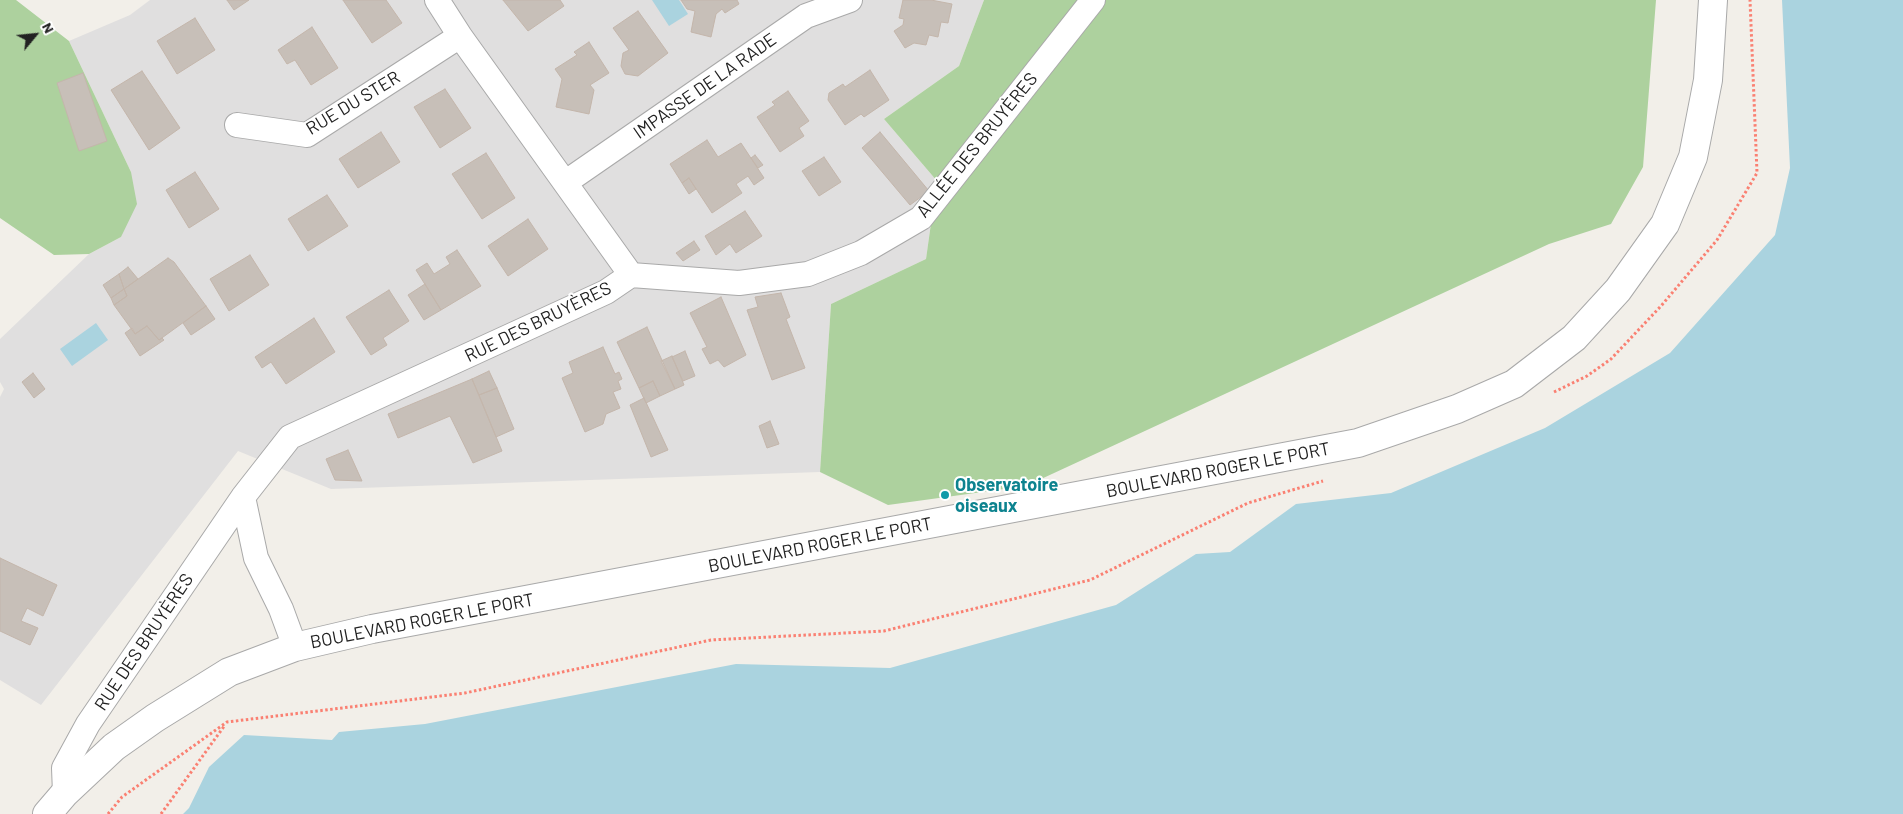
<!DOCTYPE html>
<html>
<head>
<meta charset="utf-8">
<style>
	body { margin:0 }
	#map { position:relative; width:1903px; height:814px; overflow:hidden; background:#f2efe9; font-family:Barlow,sans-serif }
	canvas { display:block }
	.north { position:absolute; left:10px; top:10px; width:50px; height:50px; -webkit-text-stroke:4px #fff; paint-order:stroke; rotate:62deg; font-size:14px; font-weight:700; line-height:20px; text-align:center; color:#222 }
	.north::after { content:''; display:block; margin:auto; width:18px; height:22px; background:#222; clip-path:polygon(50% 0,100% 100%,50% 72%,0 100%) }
</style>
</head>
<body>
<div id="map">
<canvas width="1903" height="814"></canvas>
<div class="north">N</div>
</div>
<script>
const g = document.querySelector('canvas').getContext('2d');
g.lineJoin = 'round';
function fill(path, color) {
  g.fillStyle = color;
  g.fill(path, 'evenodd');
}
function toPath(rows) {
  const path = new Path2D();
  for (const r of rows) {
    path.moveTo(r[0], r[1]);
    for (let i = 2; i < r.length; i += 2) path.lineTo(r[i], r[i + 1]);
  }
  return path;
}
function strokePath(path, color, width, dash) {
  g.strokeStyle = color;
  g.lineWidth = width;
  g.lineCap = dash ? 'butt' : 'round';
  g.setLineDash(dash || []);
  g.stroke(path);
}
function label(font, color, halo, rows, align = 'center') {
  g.font = font + ' Barlow,sans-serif';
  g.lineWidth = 4;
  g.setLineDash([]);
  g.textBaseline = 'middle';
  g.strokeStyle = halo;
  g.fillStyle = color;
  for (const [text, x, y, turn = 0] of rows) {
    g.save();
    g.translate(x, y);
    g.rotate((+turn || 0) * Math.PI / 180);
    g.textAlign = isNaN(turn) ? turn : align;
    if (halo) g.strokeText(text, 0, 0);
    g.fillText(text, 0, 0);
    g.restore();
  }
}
fill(toPath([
	[150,0,984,0,959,66,884,119,937,181,926,259,831,304,820,472,331,489,238,451,41,705,0,680,0,397,4,389,0,382,0,339,89,254,121,237,131,172,69,41,130,15]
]), '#e0dfdf');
fill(toPath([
	[0,0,16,0,69,41,131,172,137,204,121,237,89,254,54,255,0,218],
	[984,0,1656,0,1643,167,1611,224,1549,244,1026,486,888,505,820,472,831,304,926,259,937,181,884,119,959,66]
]), '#add19e');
fill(toPath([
	[652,0,679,0,688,14,669,26],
	[1782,0,1903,0,1903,814,183,814,189,808,209,767,244,735,332,740,339,732,425,724,736,664,890,668,1116,605,1196,554,1230,552,1296,504,1391,493,1545,428,1670,353,1775,235,1790,168],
	[96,323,108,340,72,366,60,349]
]), '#aad3df');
const building = toPath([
	[227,0,249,0,234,10,227,0],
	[343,0,386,0,402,23,372,43,343,0],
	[503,0,560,0,564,6,528,31,503,0],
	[681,0,737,0,739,4,725,13,722,9,716,14,711,37,691,32,695,11,687,9,681,0],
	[903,0,931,0,952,4,948,23,941,22,938,37,929,35,926,45,914,43,905,48,894,31,903,25,904,19,899,18,903,0],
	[638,11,668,53,638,76,625,74,621,66,623,53,629,50,613,28,638,11],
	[195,18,215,50,177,74,157,41,195,18],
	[312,27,338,68,311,85,295,60,287,64,278,50,312,27],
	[589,42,609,73,590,85,594,90,589,114,556,107,562,79,555,69,577,55,574,52,589,42],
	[870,70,889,100,864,117,861,114,845,125,828,100,829,93,843,84,845,87,870,70],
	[142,71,180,128,149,150,111,90,142,71],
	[83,73,107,141,79,151,57,83,83,73],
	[445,89,471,128,440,148,414,107,445,89],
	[788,91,809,121,799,128,804,136,780,152,757,117,775,105,772,102,788,91],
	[381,132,400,162,358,188,339,159,381,132],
	[880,132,929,191,910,205,862,148,880,132],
	[707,140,718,157,741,143,764,178,754,185,748,176,736,184,742,193,712,213,689,178,682,183,670,164,707,140],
	[486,153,515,198,482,219,452,174,486,153],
	[755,155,763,165,758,168,751,158,755,155],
	[824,157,841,182,819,196,802,171,824,157],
	[195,172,219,209,189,228,166,190,195,172],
	[689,178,696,189,689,194,682,183,689,178],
	[327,195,348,226,308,251,288,219,327,195],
	[745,211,762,236,736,253,730,244,716,255,705,236,745,211],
	[528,219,548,249,508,276,488,246,528,219],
	[694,241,700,250,683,261,676,253,694,241],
	[457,250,481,286,441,310,416,270,427,263,434,274,450,264,446,257,457,250],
	[250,255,269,285,229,311,210,279,250,255],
	[168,258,174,262,206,306,159,340,147,326,135,334,114,305,127,296,124,289,168,258],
	[128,267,138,279,124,289,119,274,128,267],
	[119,274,124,289,111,298,103,285,119,274],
	[425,284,441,310,424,320,408,295,425,284],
	[124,289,127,296,114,305,111,298,124,289],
	[389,290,409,321,383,338,387,345,371,355,346,317,389,290],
	[781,293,790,317,786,319,805,368,772,380,747,310,758,307,755,297,781,293],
	[721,297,746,355,724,367,718,360,710,364,702,349,707,347,690,313,721,297],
	[206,306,215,319,191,335,183,323,206,306],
	[314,318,335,352,286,384,271,362,262,368,255,357,314,318],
	[147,326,159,340,162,338,164,340,140,356,125,333,132,328,135,334,147,326],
	[647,327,675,389,660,396,653,381,639,388,617,342,647,327],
	[603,347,615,374,619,372,622,379,618,381,621,389,613,392,620,408,606,414,603,424,585,432,562,378,573,373,569,362,603,347],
	[685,351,695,376,683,381,672,357,685,351],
	[672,356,684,385,675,389,661,361,672,356],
	[489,371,497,388,479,395,472,379,489,371],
	[33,373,45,389,34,398,22,382,33,373],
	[472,379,502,451,473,463,450,416,398,438,388,414,472,379],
	[653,381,660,396,646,403,639,388,653,381],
	[497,388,514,429,496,437,479,395,497,388],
	[644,398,668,450,651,457,630,405,644,398],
	[770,421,779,444,767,448,759,426,770,421],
	[348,450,362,481,335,480,326,459,348,450],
	[0,558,57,585,43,616,27,608,21,621,38,628,30,645,0,631,0,558]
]);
fill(building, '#c7bfb8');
strokePath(building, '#c4b6ab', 1);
const minor = toPath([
	[237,125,307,135,460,36],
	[566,182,806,16,850,0],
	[631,275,739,283,808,274,861,253,921,218,1093,0],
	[243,497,256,558,281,609,295,647],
	[65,793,64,768,88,724,243,497,290,437,606,292,631,275,460,36,437,0]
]);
const tertiary = toPath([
	[47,814,65,793,114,747,155,718,229,672,295,647,372,629,1358,443,1457,409,1514,384,1574,338,1618,290,1665,224,1693,157,1708,80,1713,0]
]);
strokePath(minor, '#a9a9a9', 26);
strokePath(tertiary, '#a9a9a9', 30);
strokePath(toPath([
	[1554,392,1587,376,1611,359,1661,306,1717,240,1757,173,1750,0],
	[108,814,122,797,227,722,465,693,711,640,884,631,1090,580,1248,503,1323,481],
	[161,814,225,725]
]), '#fa8072', 3, [2.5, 2.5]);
strokePath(minor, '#fff', 24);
strokePath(tertiary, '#fff', 28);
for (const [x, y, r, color] of [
	[945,495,5,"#0f9aa8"]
]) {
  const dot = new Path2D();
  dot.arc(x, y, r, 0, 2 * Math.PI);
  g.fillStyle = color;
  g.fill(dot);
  strokePath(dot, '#fff', 2);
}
label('18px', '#222', '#fff', [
	["IMPASSE DE LA RADE",705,86,-35],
	["RUE DU STER",353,103,-31],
	["ALLÉE DES BRUYÈRES",977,145,-51],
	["RUE DES BRUYÈRES",538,322,-26],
	["BOULEVARD ROGER LE PORT",1218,470,-11],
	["BOULEVARD ROGER LE PORT",820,545,-11],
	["BOULEVARD ROGER LE PORT",422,621,-11],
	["RUE DES BRUYÈRES",144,642,-56]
]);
label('bold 18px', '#0d838f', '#fff', [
	["Observatoire",955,485],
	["oiseaux",955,506]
], 'left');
</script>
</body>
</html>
